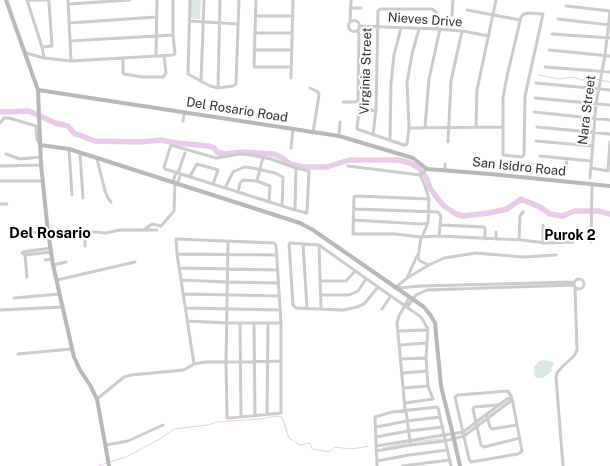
<!DOCTYPE html>
<html>
<head>
<meta charset="utf-8">
<style>
	body { margin:0 }
	canvas { display:block; background:#fff }
</style>
</head>
<body>
<canvas width="610" height="466"></canvas>
<script>
const g = document.querySelector('canvas').getContext('2d');
g.lineJoin = 'round';
function fill(path, color) {
  g.fillStyle = color;
  g.fill(path, 'evenodd');
}
function toPath(rows) {
  const path = new Path2D();
  for (const r of rows) {
    if (r.length === 3) {
      path.moveTo(r[0] + r[2], r[1]);
      path.arc(r[0], r[1], r[2], 0, 2 * Math.PI);
      continue;
    }
    path.moveTo(r[0], r[1]);
    for (let i = 2; i < r.length; i += 2) path.lineTo(r[i], r[i + 1]);
  }
  return path;
}
function strokePath(path, color, width, dash) {
  g.strokeStyle = color;
  g.lineWidth = width;
  g.lineCap = dash ? 'butt' : 'round';
  g.setLineDash(dash || []);
  g.stroke(path);
}
function label(font, color, halo, rows, align = 'center') {
  g.font = font + ' "Public Sans",sans-serif';
  g.lineWidth = 4;
  g.setLineDash([]);
  g.textBaseline = 'middle';
  g.strokeStyle = halo;
  g.fillStyle = color;
  for (const [text, x, y, turn = 0] of rows) {
    g.save();
    g.translate(x, y);
    g.rotate((+turn || 0) * Math.PI / 180);
    g.textAlign = isNaN(turn) ? turn : align;
    if (halo) g.strokeText(text, 0, 0);
    g.fillText(text, 0, 0);
    g.restore();
  }
}
fill(toPath([
	[190,0,201,0,200,19,189,18],
	[545,360,553,362,554,365,551,368,552,371,543,378,536,378,534,375,534,367,539,361]
]), '#dae7e7');
strokePath(toPath([
	[539,75,559,79,574,77,581,80,595,79,610,82],
	[410,442,443,439],
	[383,448,407,443],
	[109,462,126,457,160,439,174,429,208,425,217,422,261,419,276,416,282,417,289,438,300,445,310,443,312,449,330,452,334,447,352,449,369,446],
	[98,466,106,463]
]), '#e8cbe9', 1);
strokePath(toPath([
	[0,112,29,111,55,123,68,126,75,134,79,135,95,141,140,142,161,140,176,143,209,146,214,148,217,152,225,154,244,152,274,154,284,159,290,164,303,167,327,167,349,160,398,160,410,163,419,168,427,179,430,188,437,198,444,206,456,214,463,216,489,213,507,209,521,199,540,207,550,214,562,216,575,211,598,211,610,214]
]), '#e8cbe9', 5.5);
strokePath(toPath([
	[27,0,48,0,49,2,52,46,42,47],
	[27,0,42,47,44,58],
	[68,0,71,61],
	[190,0,188,74,210,86,218,88,233,86,236,84,239,0],
	[256,0,254,67,291,67],
	[69,4,130,0],
	[566,6,610,11],
	[350,8,361,8],
	[467,10,520,20],
	[529,13,543,14,525,96,524,155,522,157,503,155,503,98,507,76,521,17,524,14,529,13],
	[452,15,453,0],
	[256,16,293,16],
	[558,19,610,25],
	[354,26,5.5],
	[189,21,238,24],
	[350,22,351,0],
	[69,23,156,17],
	[359,26,437,29,462,31,489,36],
	[256,33,292,33],
	[552,34,610,38],
	[70,41,173,35],
	[255,50,292,50],
	[549,50,610,56],
	[26,53,44,58,71,61,173,55,175,54,173,35,173,0],
	[156,56,157,0],
	[123,58,123,73,124,74,142,77,163,77,166,73,164,56],
	[545,67,610,72],
	[291,78,293,0],
	[201,82,204,0],
	[536,83,610,90],
	[218,88,220,0],
	[310,88,318,92,319,95,313,133],
	[535,98,610,105],
	[343,102,355,102,358,101,358,98,359,36,358,30],
	[376,110,359,111,357,129,404,145,407,144,409,128,407,83,412,54,419,29],
	[534,112,610,120],
	[183,121,184,112],
	[0,123,4,118,9,118,36,126,37,139,40,145],
	[425,127,429,79,440,29],
	[476,127,477,90,496,0],
	[537,127,610,134],
	[409,128,503,127],
	[373,135,376,110,378,11,380,9,432,9,436,12,437,29],
	[339,136,340,122],
	[390,139,391,84,394,55,401,28],
	[536,141,593,146],
	[448,142,451,81,462,31],
	[171,145,216,158,240,154,251,155,271,159,296,168,309,171,307,213,295,210,165,169,164,167,171,145],
	[291,148,293,130],
	[69,149,72,195],
	[80,153,83,198],
	[6,154,20,159,41,157],
	[540,156,591,161],
	[97,159,105,191,108,198,111,202],
	[0,166,41,165],
	[348,166,420,175,427,169],
	[591,168,608,171],
	[566,169,567,159],
	[445,170,445,164],
	[608,170,610,142],
	[178,173,185,153],
	[420,175,425,186,429,199],
	[190,176,197,164,218,170,213,184],
	[590,178,596,104,605,55,610,12],
	[0,181,43,181],
	[257,181,263,157],
	[173,182,176,172],
	[177,184,181,174],
	[225,188,233,172,244,167,253,168,275,173,283,177,282,206],
	[238,192,240,183,243,180,257,181,270,186,269,201],
	[0,204,7,204],
	[354,209,438,212,441,216,439,236],
	[295,210,296,168],
	[353,220,421,224,428,223],
	[440,225,484,227,485,229,485,239],
	[145,229,152,224,161,226,174,211,175,183],
	[15,230,49,234],
	[48,232,97,232,105,233,120,230,157,230],
	[85,232,85,246],
	[422,237,428,223,429,199,357,196,354,197,353,234,395,234,421,237,439,236,522,240,546,243,573,242],
	[496,239,496,232],
	[519,240,520,216,523,212],
	[228,241,226,362,281,361,281,323],
	[591,242,592,185],
	[290,243,319,245,378,287,364,304,357,307,343,310,296,308,293,305,289,244,290,243],
	[543,243,543,225],
	[303,244,307,308],
	[319,245,321,308],
	[177,254,277,255],
	[25,255,22,253,23,252,51,248],
	[45,260,53,259],
	[53,265,66,262],
	[429,265,444,258,476,253,523,257,556,255],
	[180,268,278,270],
	[27,277,25,255,51,252],
	[407,278,429,265,420,261,418,258,421,237],
	[579,284,5],
	[57,280,135,262],
	[181,280,227,282,278,283],
	[321,281,346,281,355,271],
	[378,287,421,317,428,329,426,358,428,386,433,399,405,403],
	[395,288,407,278,417,256],
	[398,288,421,286,574,282],
	[184,294,279,296],
	[321,295,349,295,358,291,366,279],
	[14,298,60,294],
	[407,307,416,295,427,290,574,285],
	[186,308,280,310],
	[382,309,391,296],
	[0,310,63,307],
	[240,323,241,417],
	[254,323,255,416],
	[399,331,428,330],
	[400,345,427,343],
	[18,354,71,349],
	[401,359,426,358],
	[194,364,206,362,226,362,227,418,230,418,281,413,281,361],
	[403,373,427,371],
	[404,388,428,386],
	[508,391,512,398,522,451,518,454,471,462,469,459,455,397,458,395,508,391],
	[97,399,124,377,131,375,184,370,194,364,177,254,176,239,274,243,276,245,281,323,226,323,188,321],
	[498,405,474,407,473,409,481,445,484,447,520,438],
	[405,409,397,322,399,316,409,298],
	[406,410,410,442],
	[267,415,268,324],
	[487,416,490,427,492,429,517,425],
	[376,427,407,421,440,417],
	[376,437,408,431,443,427],
	[106,445,128,441,163,425],
	[376,446,463,432,507,399,512,398],
	[376,451,410,445,445,441,464,436,512,400],
	[377,461,409,455,447,450],
	[377,466,375,417,392,412,437,407,438,408,451,466],
	[402,466,450,460],
	[563,466,556,377,557,373,563,366,574,356,577,350,575,287]
]), '#cbcbcb', 3);
strokePath(toPath([
	[6,0,38,90,41,165,48,232,53,265,74,357,80,370,90,385,97,399,109,466],
	[38,90,339,136,413,158,427,169,490,174,610,186],
	[40,145,69,149,300,223,313,230,424,307,431,316,435,323,441,386,453,435,460,466]
]), '#b8b8b8', 4);
label('13px', '#2e2e2e', '#fff', [
	["Nieves Drive",425,20,4],
	["Virginia Street",366,71,-88],
	["Del Rosario Road",237,110,9],
	["Nara Street",587,110,-83],
	["San Isidro Road",519,167,6]
]);
label('bold 14px', '#000', '#fff', [
	["Purok 2",570,236]
]);
label('bold 15px', '#000', '#fff', [
	["Del Rosario",50,233]
]);
</script>
</body>
</html>
